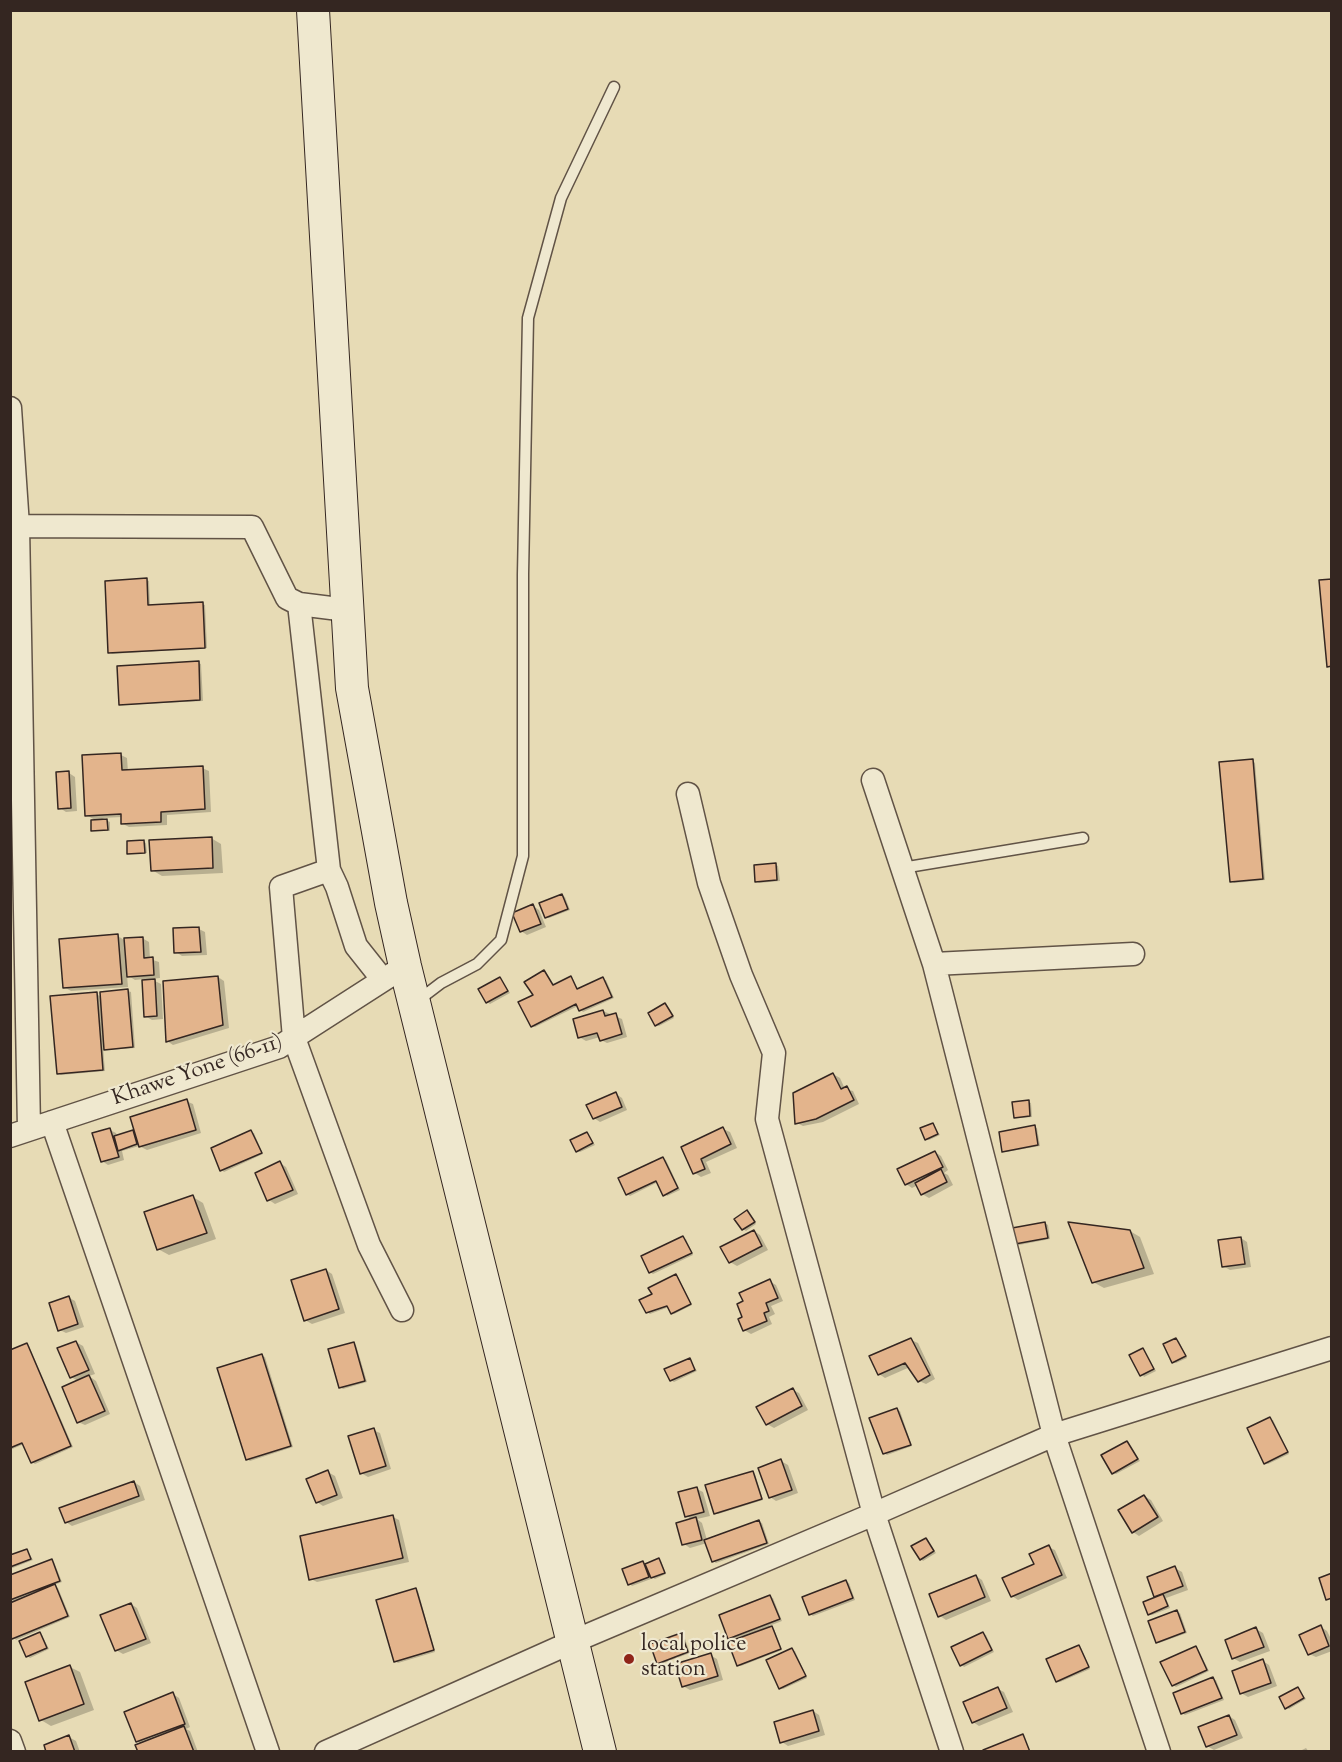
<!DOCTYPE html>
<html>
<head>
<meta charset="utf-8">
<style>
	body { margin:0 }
	#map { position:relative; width:1342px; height:1762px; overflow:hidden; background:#e7dbb5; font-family:"Sorts Mill Goudy",serif }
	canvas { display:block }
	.frame { position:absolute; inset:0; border:12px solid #342621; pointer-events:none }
</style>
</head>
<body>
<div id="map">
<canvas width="1342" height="1762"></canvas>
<div class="frame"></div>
</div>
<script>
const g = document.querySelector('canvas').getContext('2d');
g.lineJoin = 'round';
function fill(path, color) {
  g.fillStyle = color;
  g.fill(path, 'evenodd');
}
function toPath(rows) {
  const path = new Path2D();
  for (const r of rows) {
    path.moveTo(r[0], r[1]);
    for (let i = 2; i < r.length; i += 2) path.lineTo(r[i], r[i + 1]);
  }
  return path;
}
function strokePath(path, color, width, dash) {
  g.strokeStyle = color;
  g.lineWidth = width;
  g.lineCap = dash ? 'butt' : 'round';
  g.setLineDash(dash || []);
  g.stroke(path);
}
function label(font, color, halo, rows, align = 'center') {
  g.font = font + ' "Sorts Mill Goudy",serif';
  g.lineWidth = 4.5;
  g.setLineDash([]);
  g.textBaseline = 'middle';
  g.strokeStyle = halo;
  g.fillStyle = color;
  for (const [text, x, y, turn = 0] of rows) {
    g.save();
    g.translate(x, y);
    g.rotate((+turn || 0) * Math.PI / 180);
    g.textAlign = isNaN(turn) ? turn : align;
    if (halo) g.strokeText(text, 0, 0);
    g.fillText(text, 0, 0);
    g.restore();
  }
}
fill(toPath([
	[147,580,149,581,150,606,202,604,205,605,207,648,112,654,110,652],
	[198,663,201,664,203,701,123,705,120,704],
	[121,755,127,758,128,772,202,768,209,771,211,812,167,815,167,825,129,827,123,824,122,817,102,818,110,822,110,831,93,830,97,821,86,815],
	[1253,761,1255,763,1265,880,1234,883,1232,881],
	[69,773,75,777,77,811,66,812,60,808],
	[211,838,221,844,223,873,162,876,152,870],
	[144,842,146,843,147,853,129,853],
	[776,865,778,866,780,881,759,883,757,881],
	[562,895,565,897,570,910,549,918,547,917],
	[533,906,539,910,546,927,527,935,521,931],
	[199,929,205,932,207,955,182,956,176,952],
	[118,936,124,940,142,938,149,942,150,959,159,962,160,978,151,979,161,984,163,1019,152,1020,145,1016,144,979,135,980,127,975,128,987,71,991,64,987],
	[544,972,554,986,571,978,579,990,603,979,606,980,614,998,583,1012,578,1006,535,1027,532,1026,535,996],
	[218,977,224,981,229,1028,173,1045,167,1041],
	[500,978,510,993,490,1004,487,1002],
	[128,991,131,992,135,1048,108,1050,103,1047,105,1071,61,1075,58,1073,97,994,101,997],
	[665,1005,674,1018,659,1026,656,1025],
	[603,1011,622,1019,627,1037,607,1043,601,1040,600,1037,586,1041,579,1037],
	[833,1074,840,1078,845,1089,853,1091,859,1104,823,1122,803,1126,797,1123],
	[616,1094,622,1098,627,1110,600,1122,594,1118],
	[186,1101,193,1104,201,1133,147,1150,139,1146,122,1151,124,1160,108,1165,102,1161,110,1130,116,1133,117,1137,133,1132,137,1134],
	[1028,1102,1031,1103,1032,1117,1019,1118,1016,1117],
	[933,1125,940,1135,929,1140,926,1139],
	[1034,1127,1037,1128,1040,1146,1006,1152,1004,1151],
	[723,1129,730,1132,737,1148,706,1162,711,1173,701,1177,695,1173,683,1148],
	[251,1132,254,1133,263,1154,224,1172,222,1170],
	[587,1134,595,1145,580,1152,577,1151],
	[935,1152,941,1156,948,1170,944,1173,948,1175,953,1185,929,1198,922,1194,918,1185,912,1188,906,1184],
	[663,1158,666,1160,680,1190,667,1196,658,1182,630,1196,627,1194],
	[280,1163,286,1167,298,1194,275,1204,269,1200],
	[193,1197,203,1203,216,1239,169,1255,158,1249],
	[749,1213,756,1224,746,1231,743,1229],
	[1045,1223,1048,1225,1050,1239,1019,1245,1016,1243],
	[754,1231,760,1235,768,1250,737,1266,730,1262],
	[1130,1231,1140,1237,1154,1274,1104,1288,1093,1282],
	[683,1238,686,1239,693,1255,653,1274,650,1272],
	[1241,1238,1247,1242,1251,1267,1230,1270,1223,1266],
	[326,1270,332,1274,345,1313,312,1324,305,1320],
	[676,1275,678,1277,692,1305,674,1314,669,1307,650,1314,647,1312,654,1295],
	[769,1281,776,1285,783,1301,771,1306,775,1314,769,1317,772,1324,751,1334,744,1330,744,1318],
	[68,1297,75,1301,84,1327,66,1333,60,1330],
	[1176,1339,1179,1341,1187,1358,1176,1363,1173,1362],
	[911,1340,918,1343,935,1379,926,1384,919,1381,910,1367,885,1378,879,1374],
	[76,1342,83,1346,95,1374,89,1376,96,1381,110,1414,85,1425,78,1422,78,1381,71,1377,59,1349],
	[354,1344,356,1345,367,1382,343,1389,340,1387],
	[27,1345,29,1346,73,1447,35,1464,32,1462,24,1444,10,1450,10,1352],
	[1143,1350,1156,1371,1144,1377,1131,1356],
	[262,1356,265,1357,293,1447,250,1461,247,1459],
	[689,1359,697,1371,674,1382,671,1380],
	[793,1390,799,1393,808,1410,774,1428,767,1424],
	[897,1410,900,1411,912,1446,887,1455,884,1453],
	[1270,1419,1273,1420,1289,1454,1268,1464,1265,1463],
	[373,1430,380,1433,391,1469,368,1477,361,1473],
	[1127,1442,1140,1461,1116,1474,1113,1473],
	[781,1461,788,1465,798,1493,776,1501,770,1497],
	[328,1472,335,1476,343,1498,323,1506,317,1502],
	[753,1472,755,1474,763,1500,718,1514,715,1513],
	[134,1482,140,1486,145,1500,72,1526,66,1522],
	[697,1489,703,1492,710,1516,697,1519,702,1523,707,1540,759,1522,762,1523,769,1544,716,1563,713,1561,707,1543,690,1548,684,1544,692,1520,687,1516],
	[1144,1496,1151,1500,1163,1521,1139,1536,1133,1532],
	[393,1517,399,1520,409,1562,317,1582,311,1579],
	[926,1539,936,1553,923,1561,921,1559],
	[1048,1547,1055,1550,1067,1578,1018,1600,1012,1596],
	[27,1550,33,1560,10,1569,10,1557],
	[52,1560,54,1562,62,1582,54,1585,58,1588,70,1617,16,1640,10,1631,10,1576],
	[658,1560,661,1561,666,1574,655,1579,649,1576,651,1579,632,1586,630,1584,642,1563,646,1565],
	[1175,1568,1182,1572,1188,1590,1166,1598,1170,1608,1152,1615,1149,1614,1158,1598,1155,1596],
	[976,1576,982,1580,991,1601,946,1620,940,1616],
	[846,1582,849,1583,855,1600,813,1616,810,1614],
	[415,1590,418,1591,435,1652,398,1663,395,1661],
	[770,1597,773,1598,782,1621,769,1626,774,1629,782,1650,741,1666,738,1665,735,1641,730,1638],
	[131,1604,137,1608,151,1643,123,1654,116,1650],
	[1177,1612,1180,1613,1187,1633,1159,1643,1157,1642],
	[1321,1627,1327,1631,1332,1641,1332,1651,1316,1657,1309,1654],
	[1256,1629,1263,1633,1270,1651,1240,1662,1233,1658],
	[983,1633,986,1635,994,1652,964,1667,962,1665],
	[40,1634,42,1635,49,1649,30,1658,27,1656],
	[681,1634,684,1636,690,1653,661,1664,659,1663],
	[1078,1647,1081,1648,1090,1669,1060,1682,1057,1681],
	[1196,1647,1198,1649,1209,1671,1176,1687,1173,1685],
	[792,1650,795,1651,807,1678,783,1689,780,1688],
	[710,1655,717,1659,723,1680,690,1690,683,1686],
	[1263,1661,1269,1665,1277,1686,1248,1697,1241,1693],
	[70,1667,80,1672,94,1710,51,1726,41,1720],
	[1213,1679,1216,1680,1224,1700,1185,1715,1182,1713],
	[998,1689,1004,1692,1013,1712,979,1726,973,1722],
	[1298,1689,1306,1699,1289,1709,1286,1707],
	[173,1694,179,1698,190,1727,186,1729,190,1731,198,1752,140,1752,142,1744,137,1741],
	[813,1711,819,1715,825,1735,788,1746,782,1742],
	[1229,1716,1235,1720,1243,1738,1214,1750,1207,1746],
	[69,1737,76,1741,80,1752,48,1752],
	[1306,1748,1309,1752,1298,1752]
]), '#0003');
const building = toPath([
	[147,578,148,605,203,602,205,648,108,653,105,581,147,578],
	[1332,579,1332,666,1327,667,1319,580,1332,579],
	[199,661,200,700,119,705,117,666,199,661],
	[121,753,122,770,203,766,205,809,161,812,161,822,121,824,121,814,85,816,82,755,121,753],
	[1253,759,1263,879,1230,882,1219,762,1253,759],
	[69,771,71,808,58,809,56,772,69,771],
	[107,819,108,830,91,831,91,820,107,819],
	[212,837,213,868,151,871,149,840,212,837],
	[144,840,145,853,127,854,127,841,144,840],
	[776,863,777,880,755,882,754,865,776,863],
	[562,894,568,909,545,918,539,903,562,894],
	[533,904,541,924,520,932,512,913,533,904],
	[199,927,201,952,174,953,173,928,199,927],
	[118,934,122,984,63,988,59,939,118,934],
	[143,937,144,958,153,957,154,975,127,977,124,938,143,937],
	[544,970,553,985,571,976,577,989,603,977,612,997,579,1011,576,1004,531,1027,518,1002,533,995,524,982,544,970],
	[218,976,223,1025,166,1042,163,981,218,976],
	[500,977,508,991,486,1003,478,989,500,977],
	[155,979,157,1016,144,1017,142,980,155,979],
	[128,989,133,1047,104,1050,100,992,128,989],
	[97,992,103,1070,57,1074,50,996,97,992],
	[665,1003,673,1016,655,1026,648,1013,665,1003],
	[603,1010,605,1016,616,1013,622,1034,600,1041,597,1033,578,1038,573,1019,603,1010],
	[833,1073,841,1089,847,1086,854,1100,816,1119,795,1124,793,1093,833,1073],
	[616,1092,622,1107,593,1119,586,1105,616,1092],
	[187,1099,196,1130,139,1147,130,1117,187,1099],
	[1029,1100,1030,1116,1014,1118,1012,1102,1029,1100],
	[933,1123,938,1134,925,1140,920,1128,933,1123],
	[1035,1125,1038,1145,1002,1152,999,1132,1035,1125],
	[723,1127,731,1144,701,1159,705,1169,693,1174,681,1147,723,1127],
	[110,1128,119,1157,101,1162,92,1133,110,1128],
	[133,1130,137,1144,118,1151,114,1136,133,1130],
	[251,1130,262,1153,220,1171,211,1148,251,1130],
	[587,1132,593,1143,576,1152,570,1140,587,1132],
	[935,1151,943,1167,905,1185,897,1169,935,1151],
	[663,1157,678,1188,663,1196,656,1181,626,1195,618,1178,663,1157],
	[280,1161,293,1190,267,1201,255,1173,280,1161],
	[941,1169,947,1182,921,1195,915,1183,941,1169],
	[193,1195,207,1233,157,1250,144,1212,193,1195],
	[747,1210,755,1222,742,1230,734,1219,747,1210],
	[1045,1222,1048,1238,1015,1244,1012,1228,1045,1222],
	[1068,1222,1130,1230,1144,1268,1092,1283,1068,1222],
	[754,1230,762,1246,729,1263,720,1247,754,1230],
	[683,1236,692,1253,649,1273,641,1256,683,1236],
	[1241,1237,1245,1264,1222,1267,1218,1240,1241,1237],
	[326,1269,339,1309,304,1321,291,1280,326,1269],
	[676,1274,691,1304,671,1314,667,1306,646,1313,639,1300,652,1294,648,1288,676,1274],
	[770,1279,778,1298,766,1303,769,1311,764,1313,767,1321,743,1331,738,1319,742,1317,737,1304,743,1301,739,1293,770,1279],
	[69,1296,78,1324,58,1331,49,1303,69,1296],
	[911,1338,930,1375,918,1382,905,1363,878,1375,869,1356,911,1338],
	[1176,1338,1186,1356,1172,1363,1163,1344,1176,1338],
	[76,1341,89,1370,70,1378,57,1348,76,1341],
	[354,1342,365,1381,339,1388,328,1349,354,1342],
	[27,1343,71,1446,31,1463,22,1443,10,1448,10,1350,27,1343],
	[1143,1348,1154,1369,1140,1376,1129,1355,1143,1348],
	[262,1354,291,1446,246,1460,217,1368,262,1354],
	[690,1358,695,1370,670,1381,664,1369,690,1358],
	[89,1375,105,1411,77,1423,62,1387,89,1375],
	[793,1388,802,1406,766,1425,756,1407,793,1388],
	[897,1408,911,1445,883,1454,869,1418,897,1408],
	[1270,1417,1288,1452,1264,1464,1247,1428,1270,1417],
	[374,1428,386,1466,360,1474,348,1436,374,1428],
	[1127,1441,1138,1459,1112,1474,1101,1455,1127,1441],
	[781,1459,792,1490,769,1498,758,1468,781,1459],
	[328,1470,337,1495,316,1503,306,1479,328,1470],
	[753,1471,762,1499,714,1514,705,1485,753,1471],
	[134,1481,139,1496,65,1523,59,1508,134,1481],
	[697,1487,704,1512,685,1517,678,1492,697,1487],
	[1144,1495,1158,1517,1132,1533,1118,1510,1144,1495],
	[393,1515,403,1558,309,1580,300,1536,393,1515],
	[696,1517,702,1540,682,1545,676,1523,696,1517],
	[759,1520,767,1543,712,1562,704,1540,759,1520],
	[926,1538,934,1551,920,1560,911,1546,926,1538],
	[1049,1545,1062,1575,1011,1597,1002,1578,1034,1564,1029,1554,1049,1545],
	[27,1549,31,1559,10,1567,10,1555,27,1549],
	[659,1558,665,1573,651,1578,645,1564,659,1558],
	[52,1559,60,1581,10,1600,10,1575,52,1559],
	[643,1561,649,1577,628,1585,622,1569,643,1561],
	[1175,1566,1183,1586,1154,1597,1147,1577,1175,1566],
	[1332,1573,1332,1598,1326,1600,1319,1578,1332,1573],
	[976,1575,985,1597,938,1617,929,1594,976,1575],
	[846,1580,853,1598,809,1615,802,1597,846,1580],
	[55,1584,68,1616,12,1639,10,1635,10,1603,55,1584],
	[416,1588,434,1650,394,1662,376,1600,416,1588],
	[1163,1594,1168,1606,1148,1615,1143,1602,1163,1594],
	[770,1595,780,1619,728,1639,719,1615,770,1595],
	[131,1603,146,1639,115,1651,100,1615,131,1603],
	[1177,1610,1185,1632,1156,1643,1148,1621,1177,1610],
	[1321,1625,1329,1646,1308,1655,1299,1635,1321,1625],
	[772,1626,781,1649,737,1666,728,1642,772,1626],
	[1256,1627,1264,1647,1232,1659,1225,1640,1256,1627],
	[40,1632,47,1648,26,1657,19,1641,40,1632],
	[983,1632,992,1650,960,1666,951,1647,983,1632],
	[681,1633,688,1652,657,1664,650,1644,681,1633],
	[1079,1645,1089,1667,1056,1682,1046,1659,1079,1645],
	[1196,1646,1207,1670,1172,1686,1160,1662,1196,1646],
	[792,1648,806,1676,779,1689,766,1660,792,1648],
	[711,1653,718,1676,682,1687,675,1664,711,1653],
	[1263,1659,1271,1683,1240,1694,1232,1671,1263,1659],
	[70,1665,84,1704,39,1721,25,1682,70,1665],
	[1213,1677,1222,1698,1181,1714,1173,1693,1213,1677],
	[998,1687,1007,1708,972,1723,963,1702,998,1687],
	[1298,1687,1304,1698,1285,1709,1279,1697,1298,1687],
	[173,1692,185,1724,136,1742,124,1712,173,1692],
	[813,1710,819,1731,780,1743,774,1722,813,1710],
	[1229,1715,1237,1735,1206,1747,1198,1727,1229,1715],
	[184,1726,194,1752,138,1752,135,1745,184,1726],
	[1023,1734,1030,1752,984,1752,983,1750,1023,1734],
	[69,1735,75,1752,46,1752,44,1745,69,1735]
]);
fill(building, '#e3b48c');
strokePath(building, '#342621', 1.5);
const service = toPath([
	[902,868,1083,838],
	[416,1002,441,983,477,964,501,940,523,856,523,574,528,318,561,198,614,87]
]);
const minor = toPath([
	[10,408,18,526,29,1129],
	[10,526,252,527,287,598,299,604,347,610],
	[299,604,329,870,337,887,356,946,383,980],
	[873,780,934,964,1054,1435,1159,1752],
	[688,794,709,883,741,975,774,1053,767,1119,874,1514,952,1752],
	[329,870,281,887,294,1038,369,1245,402,1310],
	[934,964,1133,954],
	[52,1122,268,1752],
	[10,1136,279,1047,405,966],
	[10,1741,14,1752],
	[326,1752,572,1642,874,1514,1054,1435,1332,1348]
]);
const secondary = toPath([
	[313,10,352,688,391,903,405,966,600,1752]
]);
strokePath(service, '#615346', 13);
strokePath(minor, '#615346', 25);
strokePath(secondary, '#342621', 34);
strokePath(service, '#efe8cf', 10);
strokePath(minor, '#efe8cf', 22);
strokePath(secondary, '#efe8cf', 32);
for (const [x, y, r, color] of [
	[629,1659,6,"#8f2418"]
]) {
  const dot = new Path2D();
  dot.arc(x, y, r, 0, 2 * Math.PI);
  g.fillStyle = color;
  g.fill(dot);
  strokePath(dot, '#efe8cf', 2);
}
label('22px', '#342621', '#efe8cf', [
	["Khawe Yone (66-11)",198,1072,-19]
]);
label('22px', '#342621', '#efe8cf', [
	["local police",641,1646],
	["station",641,1671]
], 'left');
</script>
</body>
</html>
